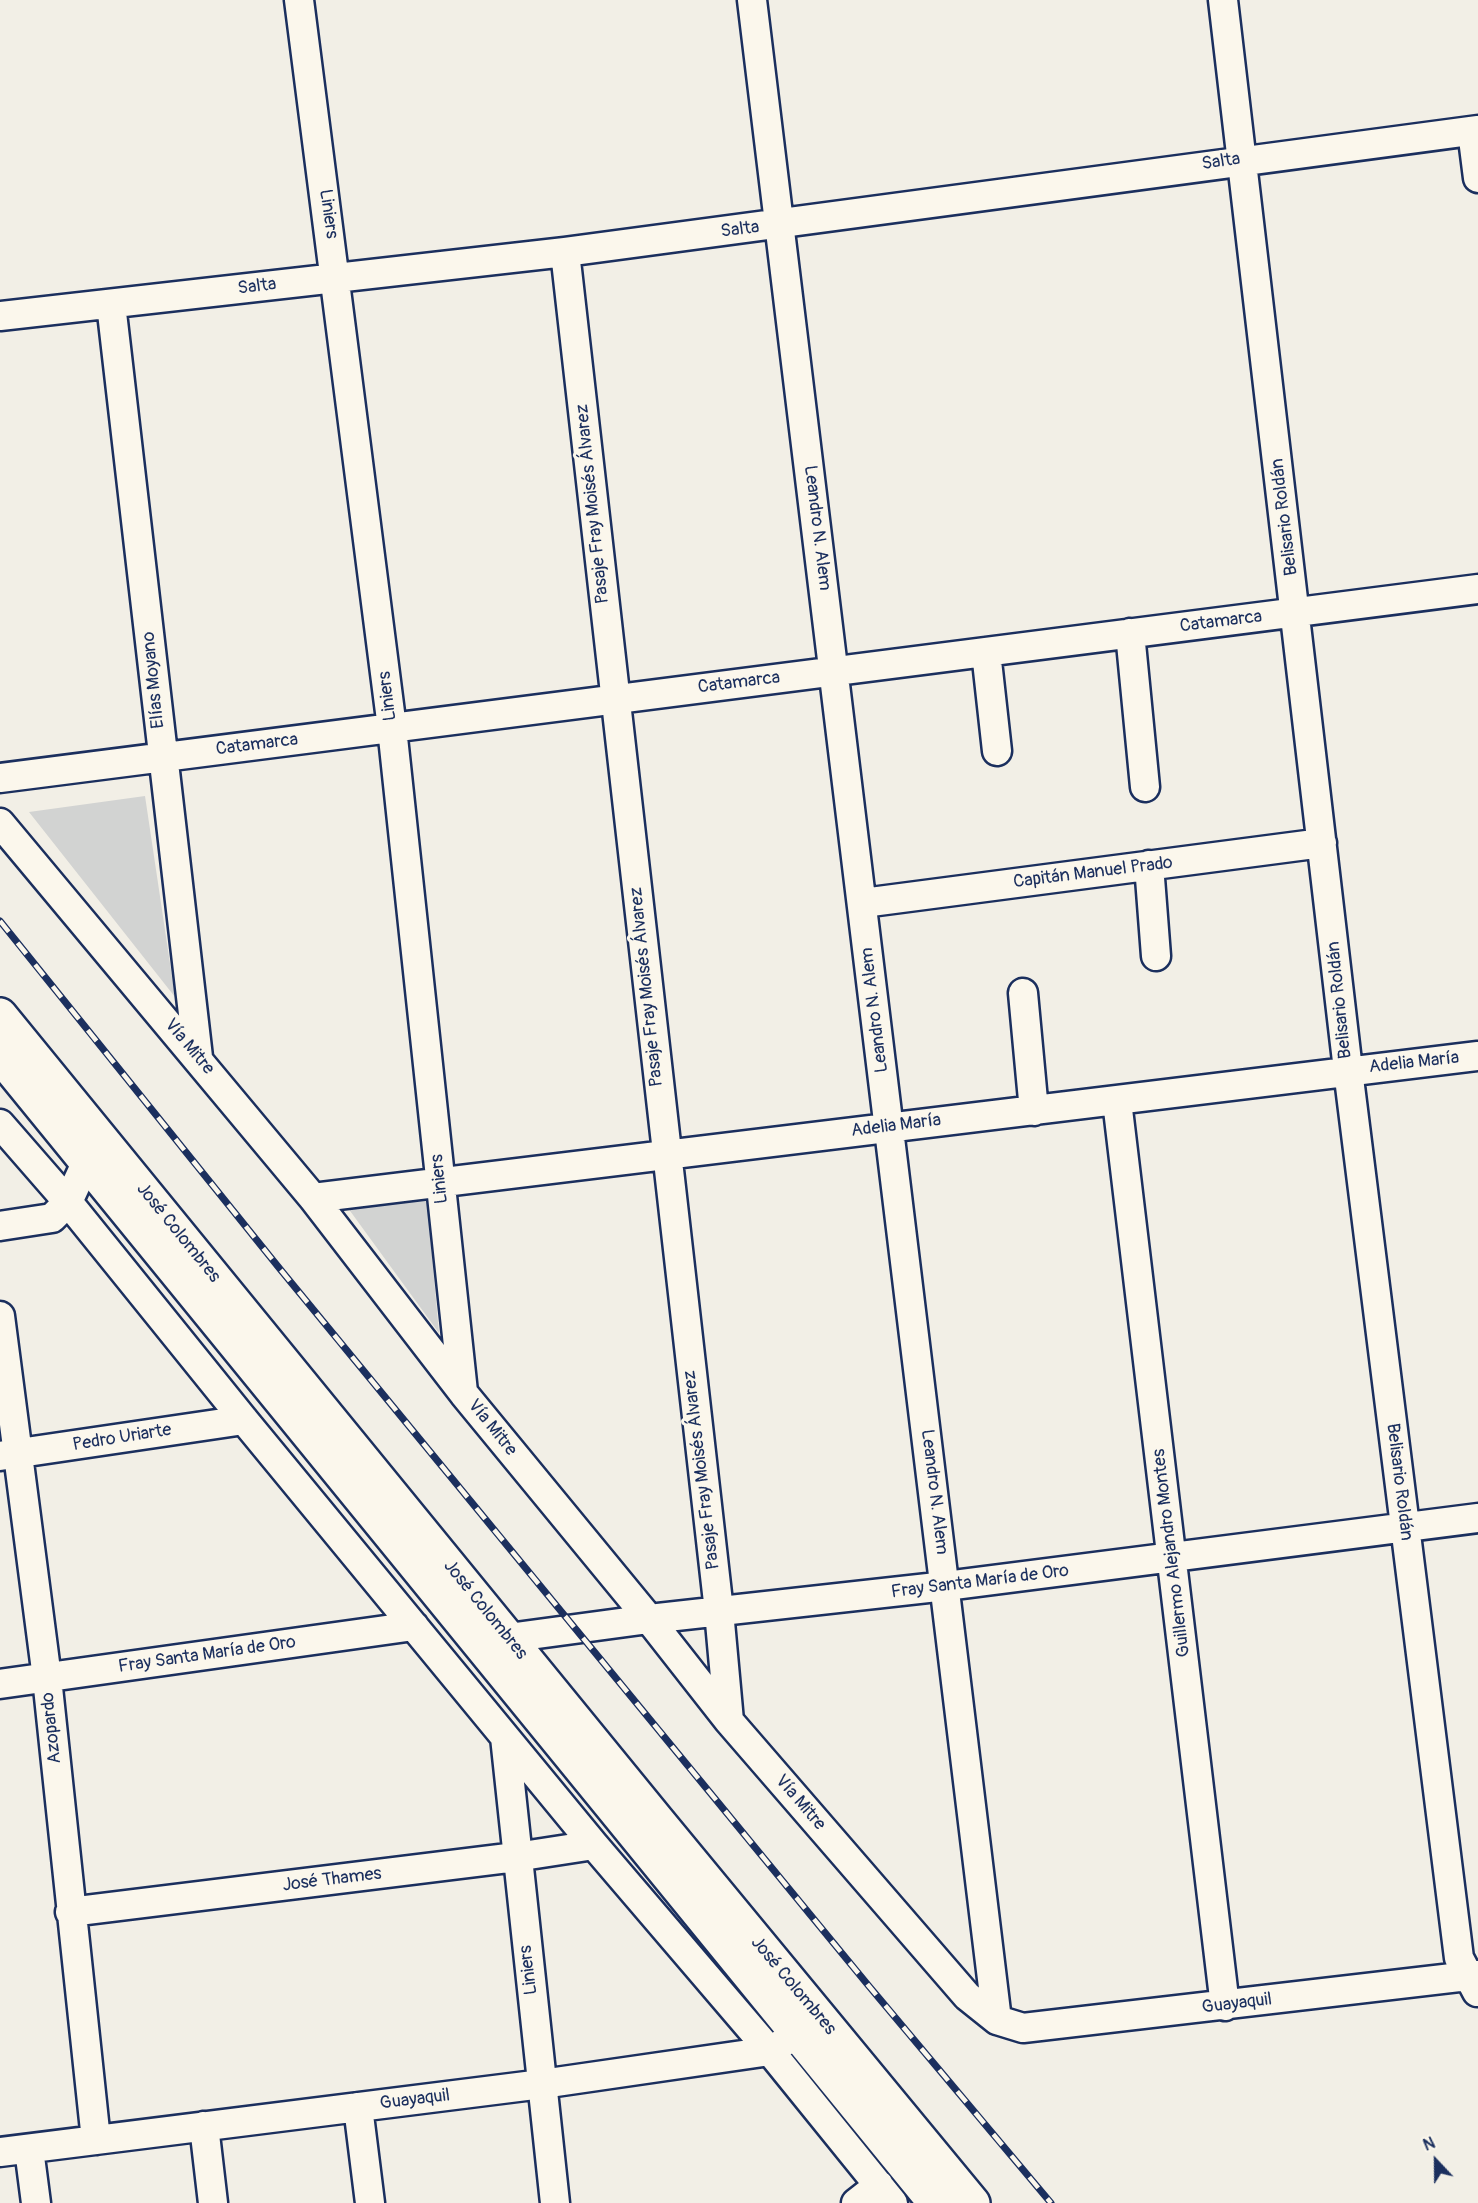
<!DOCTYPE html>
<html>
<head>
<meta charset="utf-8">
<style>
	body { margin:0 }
	#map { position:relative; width:1478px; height:2203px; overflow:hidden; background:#f2efe6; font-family:Pangolin,sans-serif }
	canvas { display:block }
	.north { position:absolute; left:1406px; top:2131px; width:60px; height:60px; -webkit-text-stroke:4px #fbf7ec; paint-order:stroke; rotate:338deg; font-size:16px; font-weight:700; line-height:24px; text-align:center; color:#1b2f5e }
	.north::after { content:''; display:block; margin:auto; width:21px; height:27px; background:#1b2f5e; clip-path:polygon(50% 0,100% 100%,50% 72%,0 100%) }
</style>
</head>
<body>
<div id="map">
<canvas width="1478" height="2203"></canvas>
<div class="north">N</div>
</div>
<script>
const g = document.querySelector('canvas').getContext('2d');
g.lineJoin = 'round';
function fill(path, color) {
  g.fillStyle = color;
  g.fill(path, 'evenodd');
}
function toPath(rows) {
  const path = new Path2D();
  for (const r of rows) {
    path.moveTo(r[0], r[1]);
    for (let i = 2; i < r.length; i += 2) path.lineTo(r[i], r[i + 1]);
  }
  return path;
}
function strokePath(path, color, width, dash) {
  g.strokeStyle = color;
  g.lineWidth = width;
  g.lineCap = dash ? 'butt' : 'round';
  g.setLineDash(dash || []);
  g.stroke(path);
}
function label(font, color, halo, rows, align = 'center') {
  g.font = font + ' Pangolin,sans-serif';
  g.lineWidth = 6;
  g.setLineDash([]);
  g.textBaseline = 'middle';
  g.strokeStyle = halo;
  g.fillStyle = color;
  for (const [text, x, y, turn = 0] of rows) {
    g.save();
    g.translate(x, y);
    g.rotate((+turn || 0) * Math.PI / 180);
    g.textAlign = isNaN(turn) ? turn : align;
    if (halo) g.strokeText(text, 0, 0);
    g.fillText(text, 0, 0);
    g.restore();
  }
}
fill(toPath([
	[145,796,175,997,29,812],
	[427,1201,439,1333,345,1204]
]), '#d2d3d2');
const minor = toPath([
	[299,0,392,728,463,1392],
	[752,0,997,2020],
	[1223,0,1348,1070,1459,1958,1477,1992],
	[1472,131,1478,178],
	[565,252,719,1611,729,1721],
	[111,304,198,1057],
	[0,316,565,252,1478,130],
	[1130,633,1145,787],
	[986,652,997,751],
	[0,778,1478,589],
	[0,823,313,1198,464,1394,649,1619,729,1721,967,1996,997,2020,1023,2028,1478,1975],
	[1149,865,1156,956],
	[863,903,1322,843],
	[1023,993,1034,1111],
	[1117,1101,1225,2006],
	[0,1124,68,1202,244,1420,594,1845,770,2051,893,2203],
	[313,1198,1478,1056],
	[0,1226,52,1218,68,1202,86,1163,102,1150],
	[0,1316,47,1678,96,2140],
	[0,1456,244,1420],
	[490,1645,508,1638,649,1619,946,1586,1478,1518],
	[0,1684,414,1626],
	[505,1737,555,2203],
	[70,1912,516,1857,594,1845],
	[358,2107,370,2203],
	[204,2126,213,2203],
	[29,2149,36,2203],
	[0,2152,542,2084,770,2051,784,2042],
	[856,2203,879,2185]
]);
const major = toPath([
	[0,1015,657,1820,973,2203],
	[0,1056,935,2203]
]);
strokePath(minor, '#1b2f5e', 33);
strokePath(major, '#1b2f5e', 38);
strokePath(minor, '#fbf7ec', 28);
strokePath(major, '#fbf7ec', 33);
const rail = toPath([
	[0,921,280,1269,868,1985,1051,2203]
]);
strokePath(rail, '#1b2f5e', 7);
strokePath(rail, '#fbf7ec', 4.5, [14]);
label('18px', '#1b2f5e', '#fbf7ec', [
	["Salta",1221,162,-8],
	["Liniers",328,214,82],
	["Salta",740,230,-7],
	["Salta",257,287,-7],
	["Pasaje Fray Moisés Álvarez",593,504,-96],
	["Belisario Roldán",1285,517,-97],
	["Leandro N. Alem",817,528,83],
	["Catamarca",1221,622,-7],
	["Elías Moyano",154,680,-96],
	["Catamarca",739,683,-7],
	["Liniers",388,696,-97],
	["Catamarca",257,745,-7],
	["Capitán Manuel Prado",1093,873,-7],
	["Pasaje Fray Moisés Álvarez",647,987,-96],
	["Belisario Roldán",1340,1000,-96],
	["Leandro N. Alem",875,1010,-97],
	["Vía Mitre",189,1047,50],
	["Adelia María",1414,1063,-6],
	["Adelia María",896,1126,-7],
	["Liniers",440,1179,-96],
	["José Colombres",178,1233,51],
	["Vía Mitre",492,1428,51],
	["Pedro Uriarte",122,1438,-9],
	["Pasaje Fray Moisés Álvarez",702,1470,-97],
	["Belisario Roldán",1399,1482,83],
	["Leandro N. Alem",934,1492,83],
	["Guillermo Alejandro Montes",1172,1553,-97],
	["Fray Santa María de Oro",980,1582,-7],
	["José Colombres",485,1610,51],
	["Fray Santa María de Oro",207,1655,-8],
	["Azopardo",52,1728,-96],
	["Vía Mitre",800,1803,49],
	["José Thames",332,1880,-7],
	["Liniers",529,1970,-97],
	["José Colombres",793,1986,50],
	["Guayaquil",1237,2004,-7],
	["Guayaquil",415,2100,-7]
]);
</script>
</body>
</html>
